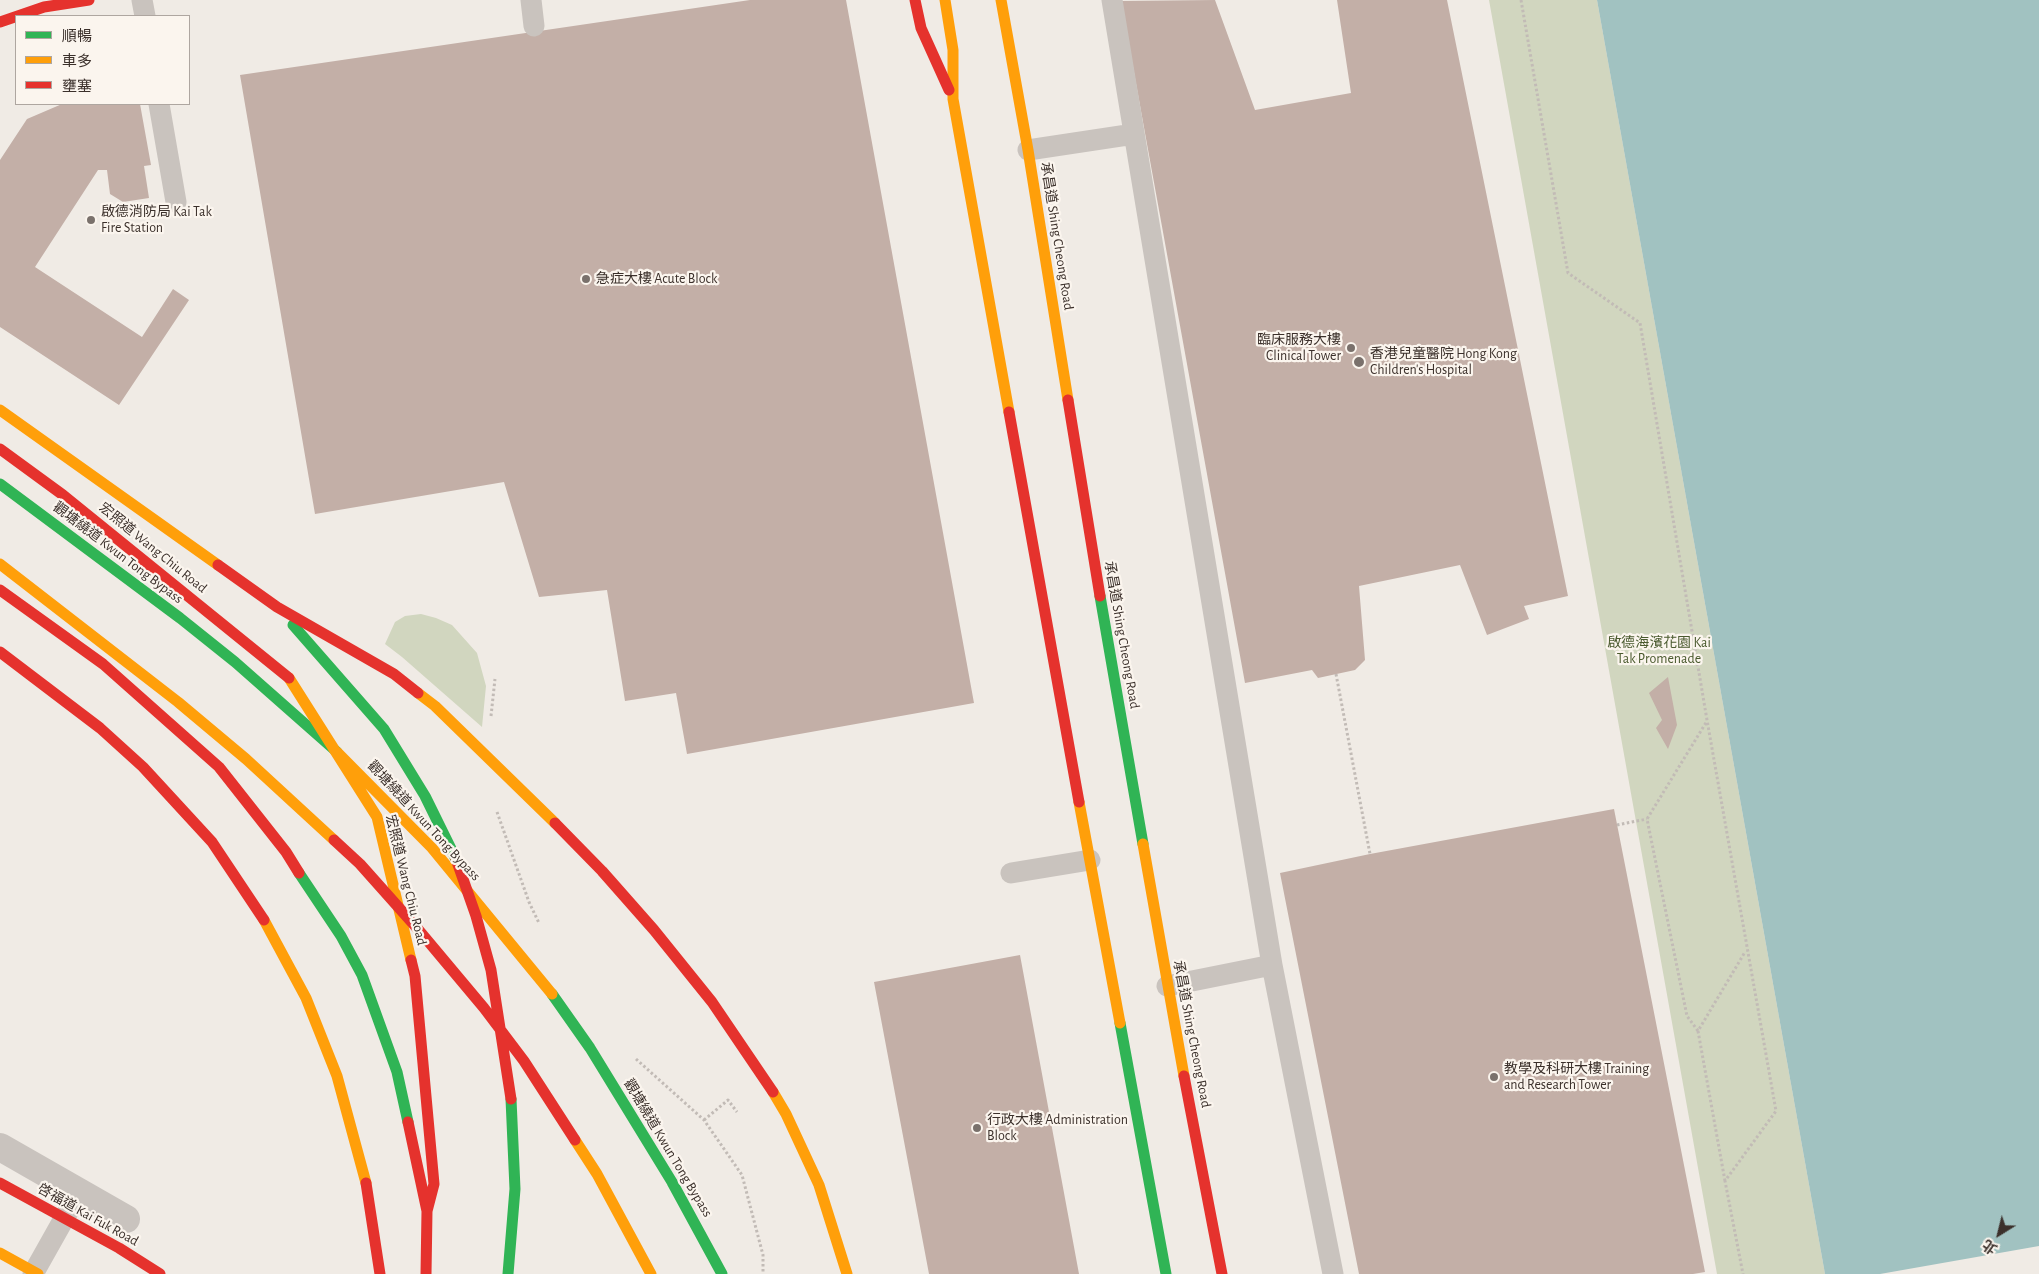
<!DOCTYPE html>
<html>
<head>
<meta charset="utf-8">
<style>
	body { margin:0 }
	#map { position:relative; width:2039px; height:1274px; overflow:hidden; background:#f0ebe5; font-family:"Alegreya Sans","Noto Sans TC",sans-serif }
	canvas { display:block }
	.legend { position:absolute; left:15px; top:15px; width:175px; height:90px; box-sizing:border-box; background:#fbf5ee; border:1px solid #aea6a0; margin:0; padding:6px 9px; list-style:none; font-size:15px; color:#3b302b }
	.legend li { display:flex; align-items:center; gap:10px; height:25px }
	.legend b { width:25px; border:1px solid #aea6a0 }
	.north { position:absolute; left:1974px; top:1209px; width:50px; height:50px; -webkit-text-stroke:4px #fbf5ee; paint-order:stroke; rotate:216deg; font-size:14px; font-weight:700; line-height:20px; text-align:center; color:#3b302b }
	.north::after { content:''; display:block; margin:auto; width:18px; height:22px; background:#3b302b; clip-path:polygon(50% 0,100% 100%,50% 72%,0 100%) }
</style>
</head>
<body>
<div id="map">
<canvas width="2039" height="1274"></canvas>
<ul class="legend">
<li><b style="height:6px;background:#30b455"></b>順暢</li>
<li><b style="height:6px;background:#ff9f0a"></b>車多</li>
<li><b style="height:6px;background:#e5322d"></b>壅塞</li>
</ul>
<div class="north">北</div>
</div>
<script>
const g = document.querySelector('canvas').getContext('2d');
g.lineJoin = 'round';
function fill(path, color) {
  g.fillStyle = color;
  g.fill(path, 'evenodd');
}
function toPath(rows) {
  const path = new Path2D();
  for (const r of rows) {
    path.moveTo(r[0], r[1]);
    for (let i = 2; i < r.length; i += 2) path.lineTo(r[i], r[i + 1]);
  }
  return path;
}
function strokePath(path, color, width, dash) {
  g.strokeStyle = color;
  g.lineWidth = width;
  g.lineCap = dash ? 'butt' : 'round';
  g.setLineDash(dash || []);
  g.stroke(path);
}
function label(font, color, halo, rows, align = 'center') {
  g.font = font + ' "Alegreya Sans","Noto Sans TC",sans-serif';
  g.lineWidth = 4.5;
  g.setLineDash([]);
  g.textBaseline = 'middle';
  g.strokeStyle = halo;
  g.fillStyle = color;
  for (const [text, x, y, turn = 0] of rows) {
    g.save();
    g.translate(x, y);
    g.rotate((+turn || 0) * Math.PI / 180);
    g.textAlign = isNaN(turn) ? turn : align;
    if (halo) g.strokeText(text, 0, 0);
    g.fillText(text, 0, 0);
    g.restore();
  }
}
fill(toPath([
	[1489,0,1597,0,1825,1274,1717,1274],
	[421,614,436,618,452,625,477,653,486,686,482,727,402,657,385,644,395,622,405,616]
]), '#d1d6bf');
fill(toPath([
	[1597,0,2039,0,2039,1274,1825,1274]
]), '#a1c2c1');
fill(toPath([
	[2039,1246,2039,1274,1880,1274]
]), '#f0ebe5');
fill(toPath([
	[750,0,846,0,974,703,687,754,676,693,625,701,607,590,539,597,504,482,315,514,240,75],
	[1215,0,1255,110,1351,93,1337,0,1447,0,1568,596,1524,606,1529,619,1487,635,1460,565,1359,586,1365,660,1355,670,1318,678,1312,670,1245,683,1121,1],
	[62,104,140,104,151,165,144,166,149,198,123,202,110,194,107,170,98,170,35,267,142,337,173,289,189,300,119,405,0,327,0,160,27,119],
	[1668,677,1677,725,1668,749,1656,728,1662,720,1649,693],
	[1614,809,1705,1272,1693,1274,1359,1274,1280,873,1370,854],
	[1020,955,1079,1274,929,1274,874,982]
]), '#c3afa7');
strokePath(toPath([
	[1521,0,1568,273,1640,323,1707,720,1776,1111,1725,1181,1743,1274],
	[1336,674,1370,854],
	[491,716,495,679],
	[497,812,529,902,539,923],
	[1617,825,1647,819],
	[1698,1031,1687,1016,1647,819,1707,721],
	[636,1059,704,1120,742,1175,763,1255,763,1274],
	[704,1120,728,1100,737,1112],
	[1725,1181,1698,1031,1745,952]
]), '#c2bbb6', 3, [2.5, 2.5]);
strokePath(toPath([
	[142,0,145,16],
	[531,0,534,26],
	[1112,0,1272,965,1333,1274],
	[159,104,176,202],
	[1028,150,1134,134],
	[1011,873,1090,860],
	[1167,986,1272,965],
	[33,1274,79,1192]
]), '#c9c3be', 21);
strokePath(toPath([
	[0,1147,126,1219]
]), '#c9c3be', 28);
strokePath(toPath([
	[0,484,180,618,235,662,337,752],
	[1100,596,1143,844],
	[293,625,384,729,425,796,456,859],
	[299,873,341,936,362,975,397,1072,408,1122],
	[552,994,590,1048,672,1182,722,1274],
	[1120,1023,1166,1274],
	[508,1274,515,1189,511,1099]
]), '#30b455', 11);
strokePath(toPath([
	[945,0,953,50,953,99,1009,412],
	[1001,0,1028,150,1068,400],
	[0,410,218,565],
	[0,564,178,702,246,759,334,840],
	[289,678,377,817,411,960],
	[418,693,435,706,555,823],
	[337,752,432,848,552,994],
	[1079,802,1120,1023],
	[1143,844,1184,1076],
	[264,920,306,998,337,1076,366,1183],
	[773,1092,786,1114,819,1185,847,1274],
	[575,1140,597,1174,651,1274],
	[0,1253,38,1274]
]), '#ff9f0a', 11);
strokePath(toPath([
	[915,0,921,28,949,90],
	[0,22,44,7,89,0],
	[1068,400,1100,596],
	[1009,412,1079,802],
	[0,449,63,495,289,678],
	[218,565,277,607,394,674,418,693],
	[0,590,103,664,219,767,286,852,299,873],
	[0,652,100,728,143,767,212,842,264,920],
	[555,823,602,871,654,930,712,1002,773,1092],
	[334,840,360,864,417,928,484,1008,524,1061,575,1140],
	[456,859,476,916,491,970,511,1099],
	[411,960,415,976,434,1184,427,1211],
	[1184,1076,1222,1274],
	[408,1122,427,1211,426,1274],
	[0,1183,119,1248,160,1274],
	[366,1183,380,1274]
]), '#e5322d', 11);
for (const [x, y, r, color] of [
	[91,220,5,"#7a716c"],
	[586,279,5,"#7a716c"],
	[1351,348,5,"#7a716c"],
	[1359,362,6,"#7a716c"],
	[1494,1077,5,"#7a716c"],
	[977,1128,5,"#7a716c"]
]) {
  const dot = new Path2D();
  dot.arc(x, y, r, 0, 2 * Math.PI);
  g.fillStyle = color;
  g.fill(dot);
  strokePath(dot, '#fbf5ee', 2);
}
label('14px', '#3b302b', '#fbf5ee', [
	["啟德消防局 Kai Tak",101,212],
	["Fire Station",101,228],
	["急症大樓 Acute Block",596,279],
	["臨床服務大樓",1341,340,"right"],
	["Clinical Tower",1341,356,"right"],
	["香港兒童醫院 Hong Kong",1370,354],
	["Children's Hospital",1370,370],
	["教學及科研大樓 Training",1504,1069],
	["and Research Tower",1504,1085],
	["行政大樓 Administration",987,1120],
	["Block",987,1136]
], 'left');
label('14px', '#3b302b', '#fbf5ee', [
	["承昌道 Shing Cheong Road",1057,236,81],
	["宏照道 Wang Chiu Road",153,548,39],
	["觀塘繞道 Kwun Tong Bypass",118,553,37],
	["承昌道 Shing Cheong Road",1122,635,80],
	["觀塘繞道 Kwun Tong Bypass",424,821,47],
	["宏照道 Wang Chiu Road",406,880,76],
	["承昌道 Shing Cheong Road",1192,1034,79],
	["觀塘繞道 Kwun Tong Bypass",668,1148,59],
	["啓福道 Kai Fuk Road",88,1215,29]
]);
label('14px', '#4a5a2e', '#fbf5ee', [
	["啟德海濱花園 Kai",1659,643],
	["Tak Promenade",1659,659]
]);
</script>
</body>
</html>
